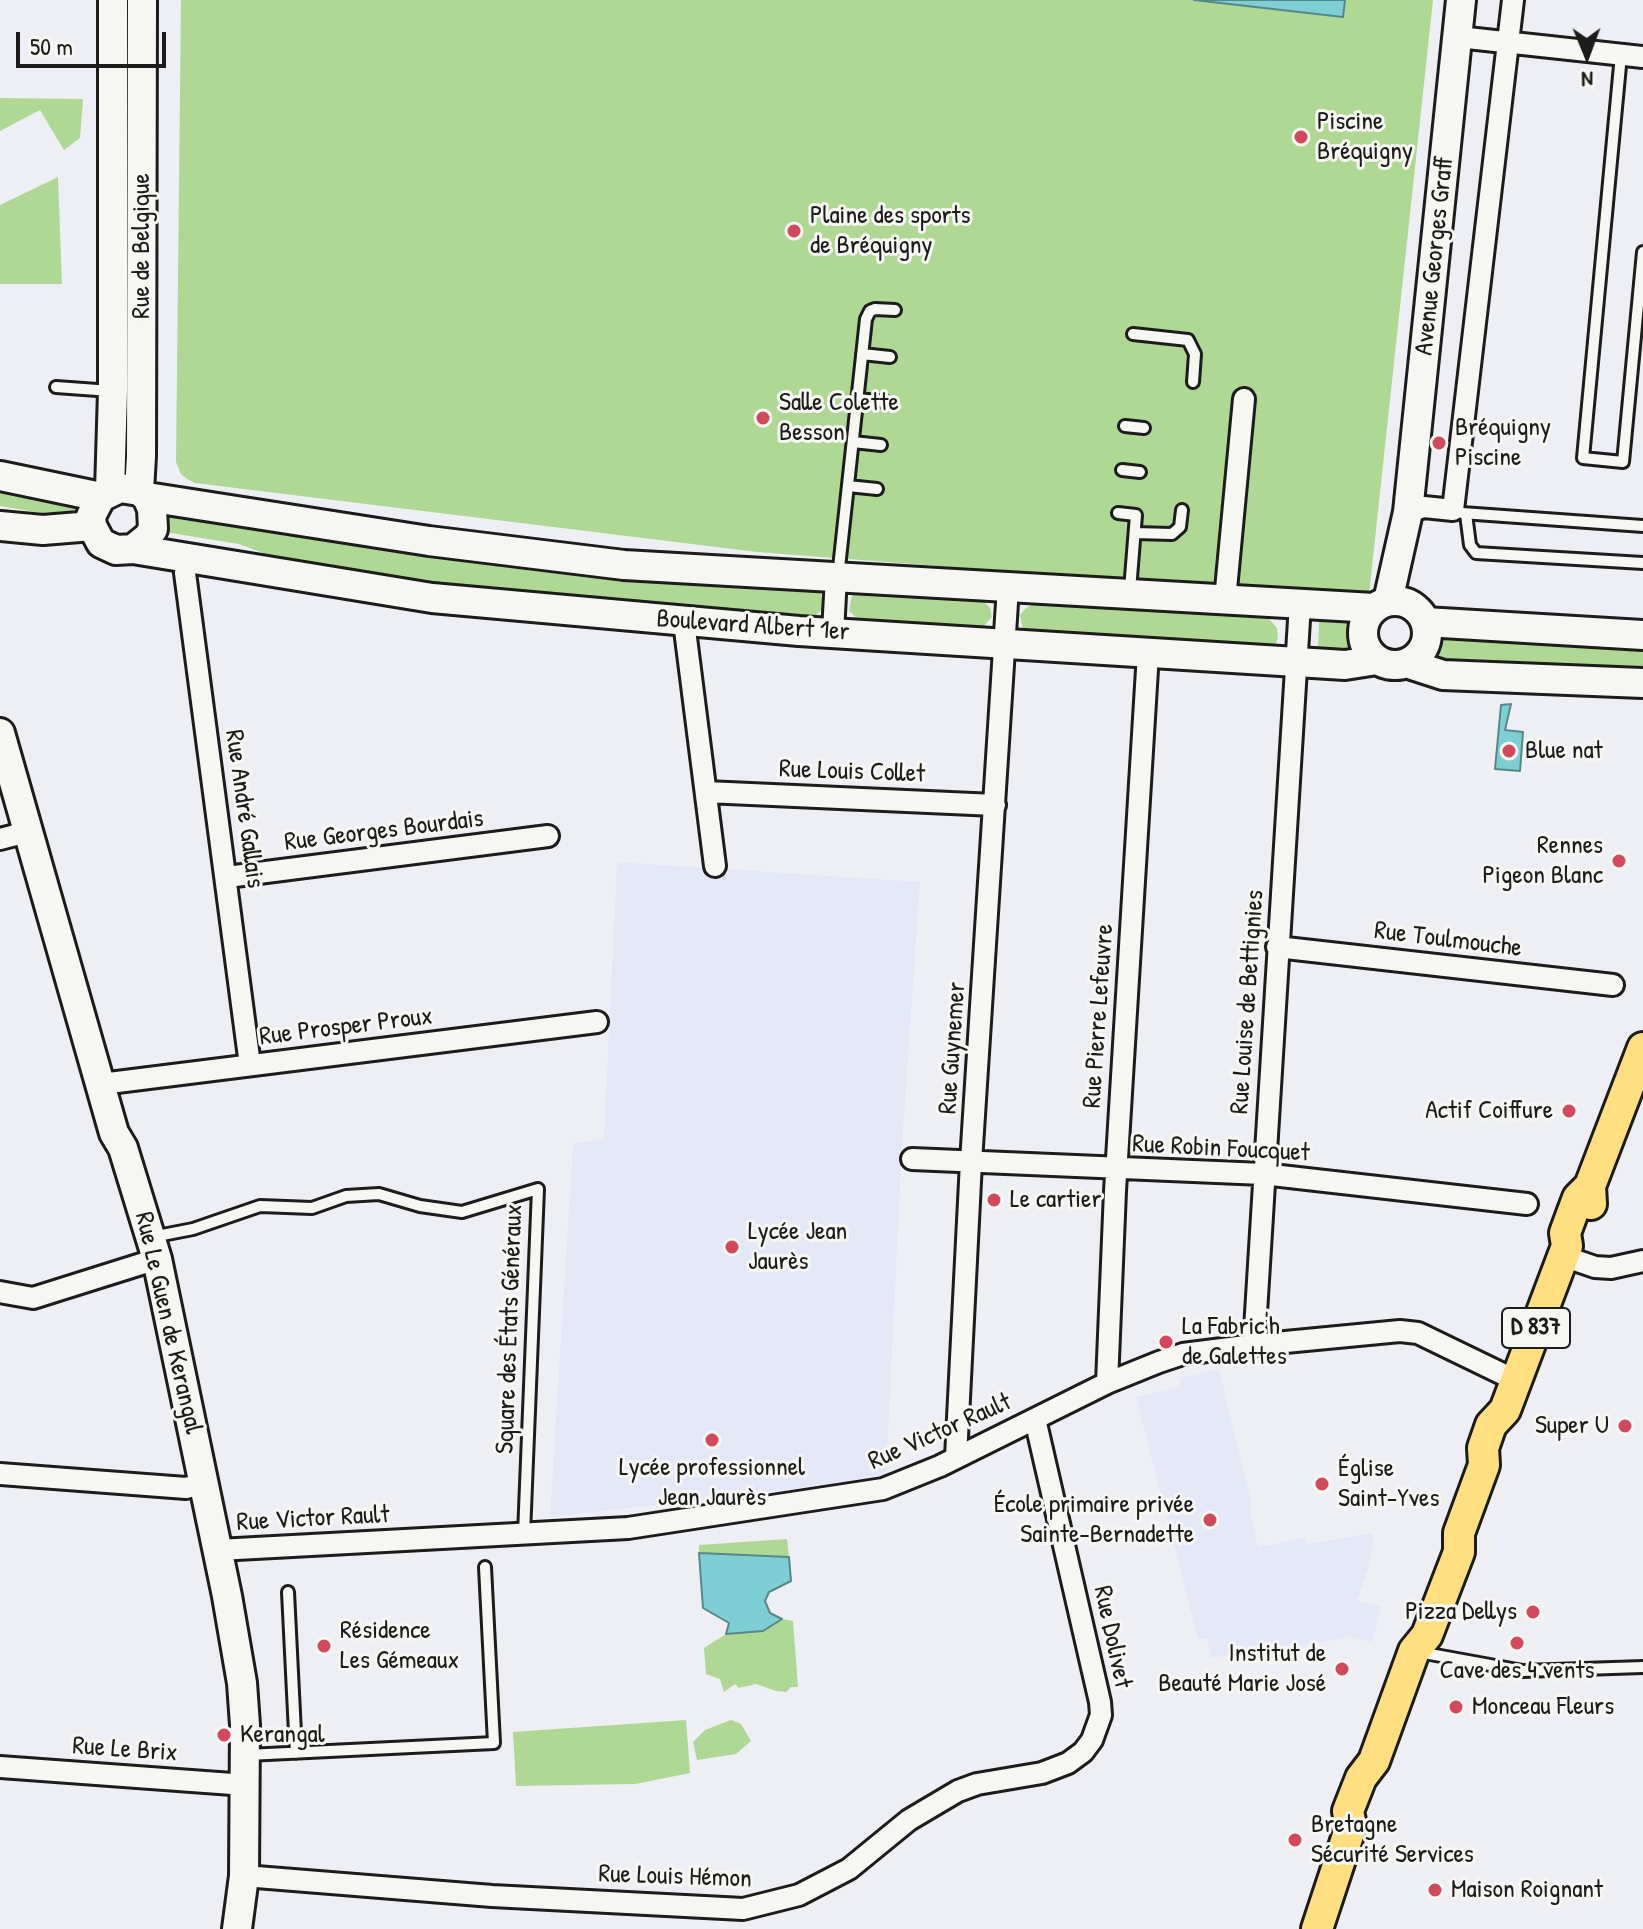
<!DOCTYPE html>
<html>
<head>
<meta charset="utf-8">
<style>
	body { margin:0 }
	#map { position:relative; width:1643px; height:1929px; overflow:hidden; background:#eeeff4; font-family:"Patrick Hand",sans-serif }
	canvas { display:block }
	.north { position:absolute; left:1547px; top:16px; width:80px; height:80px; -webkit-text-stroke:6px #f6f6f2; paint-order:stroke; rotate:179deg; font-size:22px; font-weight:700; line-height:32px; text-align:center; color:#1c1c1c }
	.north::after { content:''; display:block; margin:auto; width:28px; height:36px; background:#1c1c1c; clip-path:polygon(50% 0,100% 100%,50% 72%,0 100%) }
	.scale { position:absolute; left:16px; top:32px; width:150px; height:36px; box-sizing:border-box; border:4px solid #1c1c1c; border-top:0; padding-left:10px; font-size:24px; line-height:28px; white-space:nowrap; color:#1c1c1c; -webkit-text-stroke:6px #f6f6f2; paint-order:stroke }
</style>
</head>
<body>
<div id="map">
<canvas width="1643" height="1929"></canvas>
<div class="north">N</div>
<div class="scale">50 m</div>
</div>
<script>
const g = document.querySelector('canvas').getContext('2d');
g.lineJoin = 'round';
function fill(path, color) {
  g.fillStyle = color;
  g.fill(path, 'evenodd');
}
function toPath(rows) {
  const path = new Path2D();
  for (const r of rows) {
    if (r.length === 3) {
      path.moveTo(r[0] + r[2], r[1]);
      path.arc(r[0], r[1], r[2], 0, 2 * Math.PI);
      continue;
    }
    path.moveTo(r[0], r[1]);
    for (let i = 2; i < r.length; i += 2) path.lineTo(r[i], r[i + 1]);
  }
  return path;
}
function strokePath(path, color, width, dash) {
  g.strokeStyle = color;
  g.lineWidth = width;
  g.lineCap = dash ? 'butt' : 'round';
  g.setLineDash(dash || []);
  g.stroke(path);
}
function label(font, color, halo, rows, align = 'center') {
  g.font = font + ' "Patrick Hand",sans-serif';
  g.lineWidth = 6;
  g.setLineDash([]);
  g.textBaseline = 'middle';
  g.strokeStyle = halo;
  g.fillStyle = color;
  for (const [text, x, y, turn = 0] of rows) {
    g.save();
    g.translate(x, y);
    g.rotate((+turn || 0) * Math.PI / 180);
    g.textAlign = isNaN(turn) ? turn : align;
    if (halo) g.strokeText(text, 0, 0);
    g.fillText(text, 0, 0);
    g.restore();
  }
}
fill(toPath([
	[617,862,920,882,902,1145,886,1475,761,1493,550,1517,573,1144,604,1138],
	[1219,1369,1252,1506,1249,1507,1258,1547,1305,1538,1306,1544,1373,1533,1373,1544,1369,1566,1357,1600,1381,1607,1372,1642,1345,1636,1342,1639,1211,1658,1207,1639,1198,1639,1136,1397,1181,1386,1180,1378]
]), '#e4e7f6');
fill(toPath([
	[181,0,1433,0,1369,595,1366,599,757,552,195,483,187,479,181,474,176,462],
	[0,98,83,99,80,138,64,150,40,110,0,131],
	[58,177,62,284,0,284,0,205],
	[0,483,95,500,89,521,0,506],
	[150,510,816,588,821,593,823,609,816,615,808,617,572,600,293,564,239,544,159,531],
	[860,591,980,597,990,608,992,617,981,629,862,623,849,611,852,595],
	[1048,602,1255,613,1268,618,1277,628,1278,638,1275,646,1269,650,1033,635,1023,630,1020,615,1025,609,1035,603],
	[1319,621,1352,622,1351,634,1357,654,1318,652],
	[1434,632,1643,645,1643,671,1428,659],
	[787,1539,789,1557,699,1553,699,1545],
	[782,1619,793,1621,798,1687,791,1687,786,1692,776,1691,756,1684,739,1688,735,1684,724,1692,720,1679,706,1674,704,1648,726,1634,763,1631],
	[686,1720,690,1773,635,1784,516,1786,513,1732],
	[731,1720,741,1724,751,1741,736,1754,697,1760,693,1742,705,1730]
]), '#afd894');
const water = toPath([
	[1194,0,1345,0,1343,17,1194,0],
	[1511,704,1505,730,1523,732,1520,771,1495,769,1501,705,1511,704],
	[699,1553,789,1557,791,1581,769,1592,765,1601,770,1613,782,1619,763,1631,726,1634,729,1623,703,1608,699,1553]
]);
fill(water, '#7ecfd4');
strokePath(water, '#57878a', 2);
const lane = toPath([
	[1621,55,1583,458,1623,462,1643,252],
	[1133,334,1188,340,1195,354,1193,382],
	[862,354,890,357],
	[56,387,111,391],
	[858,399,886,402],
	[1125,426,1144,428],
	[853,442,881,445],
	[1122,470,1140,472],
	[848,486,877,489],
	[1118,513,1136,515,1130,590],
	[1462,513,1643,526],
	[1466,514,1470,545,1476,553,1643,563],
	[1135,533,1172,534,1180,527,1182,510],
	[838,577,866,319,870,311,875,309,895,310],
	[152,1237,193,1229,260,1206,312,1208,346,1196,379,1194,420,1206,462,1212,538,1189,524,1534],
	[288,1592,296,1753],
	[1419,1652,1523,1671,1643,1667],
	[247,1755,494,1743,485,1567]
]);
const street = toPath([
	[1458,37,1643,57],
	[1408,512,1424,507,1453,510,1513,0],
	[187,559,185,573,250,1065],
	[1225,600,1244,399],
	[684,622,715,866],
	[833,632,836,577],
	[706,792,995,805],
	[0,839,27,832],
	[227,877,548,836],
	[1277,947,1613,985],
	[101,1084,597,1022],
	[912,1159,1263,1174,1527,1204],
	[1563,1256,1595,1267,1611,1268,1643,1261],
	[0,1292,33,1298,157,1259],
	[1254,1345,1300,604],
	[1107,1383,1115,1191,1148,653],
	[956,1457,971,1162,1008,587],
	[0,1474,186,1488,205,1483],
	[218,1550,628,1528,883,1489,940,1466,1107,1383,1159,1362,1183,1354,1254,1345,1400,1331,1418,1333,1517,1381],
	[0,1767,246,1785],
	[244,1876,492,1896,743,1909,799,1895,849,1869,909,1820,958,1791,977,1784,1042,1773,1068,1763,1083,1752,1092,1740,1101,1715,1100,1702,1035,1419]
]);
const secondary = toPath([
	[0,476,101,497],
	[110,491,113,391,113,0],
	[139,491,141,456,142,0],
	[0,526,43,530,92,526],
	[133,549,148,537,153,529,152,509,147,497],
	[1388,601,1408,512,1461,0],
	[1395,633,32],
	[1374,608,624,565,429,541,147,497,139,491,120,488,101,497,91,516,92,526,101,543,116,550,133,549,432,598,799,631,1345,665,1377,660],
	[1425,622,1643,635],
	[1406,663,1443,675,1643,683],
	[0,733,114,1133,123,1148,157,1259,227,1596,242,1683,245,1725,244,1876,237,1929]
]);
const primary = toPath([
	[1591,1204,1590,1186,1643,1048],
	[1317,1929,1351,1826,1348,1811,1361,1778,1374,1761,1414,1651,1427,1635,1459,1552,1459,1533,1484,1465,1483,1448,1491,1425,1505,1410,1567,1246,1565,1233,1572,1214,1578,1198,1590,1186]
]);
strokePath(lane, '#1c1c1c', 16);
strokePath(street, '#1c1c1c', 26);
strokePath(secondary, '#1c1c1c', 34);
strokePath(primary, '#1c1c1c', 36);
strokePath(lane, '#f6f6f2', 10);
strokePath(street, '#f6f6f2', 20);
strokePath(secondary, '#f6f6f2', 28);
strokePath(primary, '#ffdf80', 30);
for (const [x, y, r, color] of [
	[1301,137,8,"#d1495b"],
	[794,231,8,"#d1495b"],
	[763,418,8,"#d1495b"],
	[1439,443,8,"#d1495b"],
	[1509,751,8,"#d1495b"],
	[1619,861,8,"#d1495b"],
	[1569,1111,8,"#d1495b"],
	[994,1200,8,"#d1495b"],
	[732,1247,8,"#d1495b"],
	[1166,1342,8,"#d1495b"],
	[1625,1426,8,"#d1495b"],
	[712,1440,8,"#d1495b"],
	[1322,1484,8,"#d1495b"],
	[1210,1520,8,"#d1495b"],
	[1533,1612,8,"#d1495b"],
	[1517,1643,8,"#d1495b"],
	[324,1646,8,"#d1495b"],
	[1342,1669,8,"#d1495b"],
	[1456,1707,8,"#d1495b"],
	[224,1735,8,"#d1495b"],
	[1295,1840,8,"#d1495b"],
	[1435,1890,8,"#d1495b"]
]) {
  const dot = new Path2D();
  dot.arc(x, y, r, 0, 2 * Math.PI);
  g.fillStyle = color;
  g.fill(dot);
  strokePath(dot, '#f6f6f2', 3);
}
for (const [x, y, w] of [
	[1536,1328,68]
]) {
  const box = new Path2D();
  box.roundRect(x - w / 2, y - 20, w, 40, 6);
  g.fillStyle = '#f6f6f2';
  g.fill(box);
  strokePath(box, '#1c1c1c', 2);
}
label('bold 24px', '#1c1c1c', null, [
	["D 837",1536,1328]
]);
label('26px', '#1c1c1c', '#f6f6f2', [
	["Piscine",1317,122],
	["Bréquigny",1317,152],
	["Plaine des sports",810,216],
	["de Bréquigny",810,246],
	["Salle Colette",779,403],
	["Besson",779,433],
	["Bréquigny",1455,428],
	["Piscine",1455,458],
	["Blue nat",1525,751],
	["Rennes",1603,846,"right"],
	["Pigeon Blanc",1603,876,"right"],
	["Actif Coiffure",1553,1111,"right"],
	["Le cartier",1010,1200],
	["Lycée Jean",748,1232],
	["Jaurès",748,1262],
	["La Fabric'h",1182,1327],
	["de Galettes",1182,1357],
	["Super U",1609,1426,"right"],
	["Lycée professionnel",712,1468,"center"],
	["Jean Jaurès",712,1498,"center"],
	["Église",1338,1469],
	["Saint-Yves",1338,1499],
	["École primaire privée",1194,1505,"right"],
	["Sainte-Bernadette",1194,1535,"right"],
	["Pizza Dellys",1517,1612,"right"],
	["Résidence",340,1631],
	["Les Gémeaux",340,1661],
	["Institut de",1326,1654,"right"],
	["Beauté Marie José",1326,1684,"right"],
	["Cave des 4 vents",1517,1671,"center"],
	["Monceau Fleurs",1472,1707],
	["Kerangal",240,1735],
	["Bretagne",1311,1825],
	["Sécurité Services",1311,1855],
	["Maison Roignant",1451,1890]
], 'left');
label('26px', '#1c1c1c', '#f6f6f2', [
	["Rue de Belgique",142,246,-90],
	["Avenue Georges Graff",1435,256,-84],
	["Boulevard Albert 1er",753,626,4],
	["Rue Louis Collet",852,772,2],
	["Rue André Gallais",244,809,82],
	["Rue Georges Bourdais",384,831,-7],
	["Rue Toulmouche",1448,940,7],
	["Rue Louise de Bettignies",1248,1002,-86],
	["Rue Pierre Lefeuvre",1099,1016,-86],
	["Rue Prosper Proux",346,1027,-7],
	["Rue Guynemer",953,1048,-86],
	["Rue Robin Foucquet",1221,1149,3],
	["Rue Le Guen de Kerangal",168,1323,77],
	["Square des États Généraux",510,1329,-88],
	["Rue Victor Rault",940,1432,-24],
	["Rue Victor Rault",313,1519,-3],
	["Rue Dolivet",1112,1637,78],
	["Rue Le Brix",125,1750,4],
	["Rue Louis Hémon",675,1877,2]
]);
</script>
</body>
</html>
